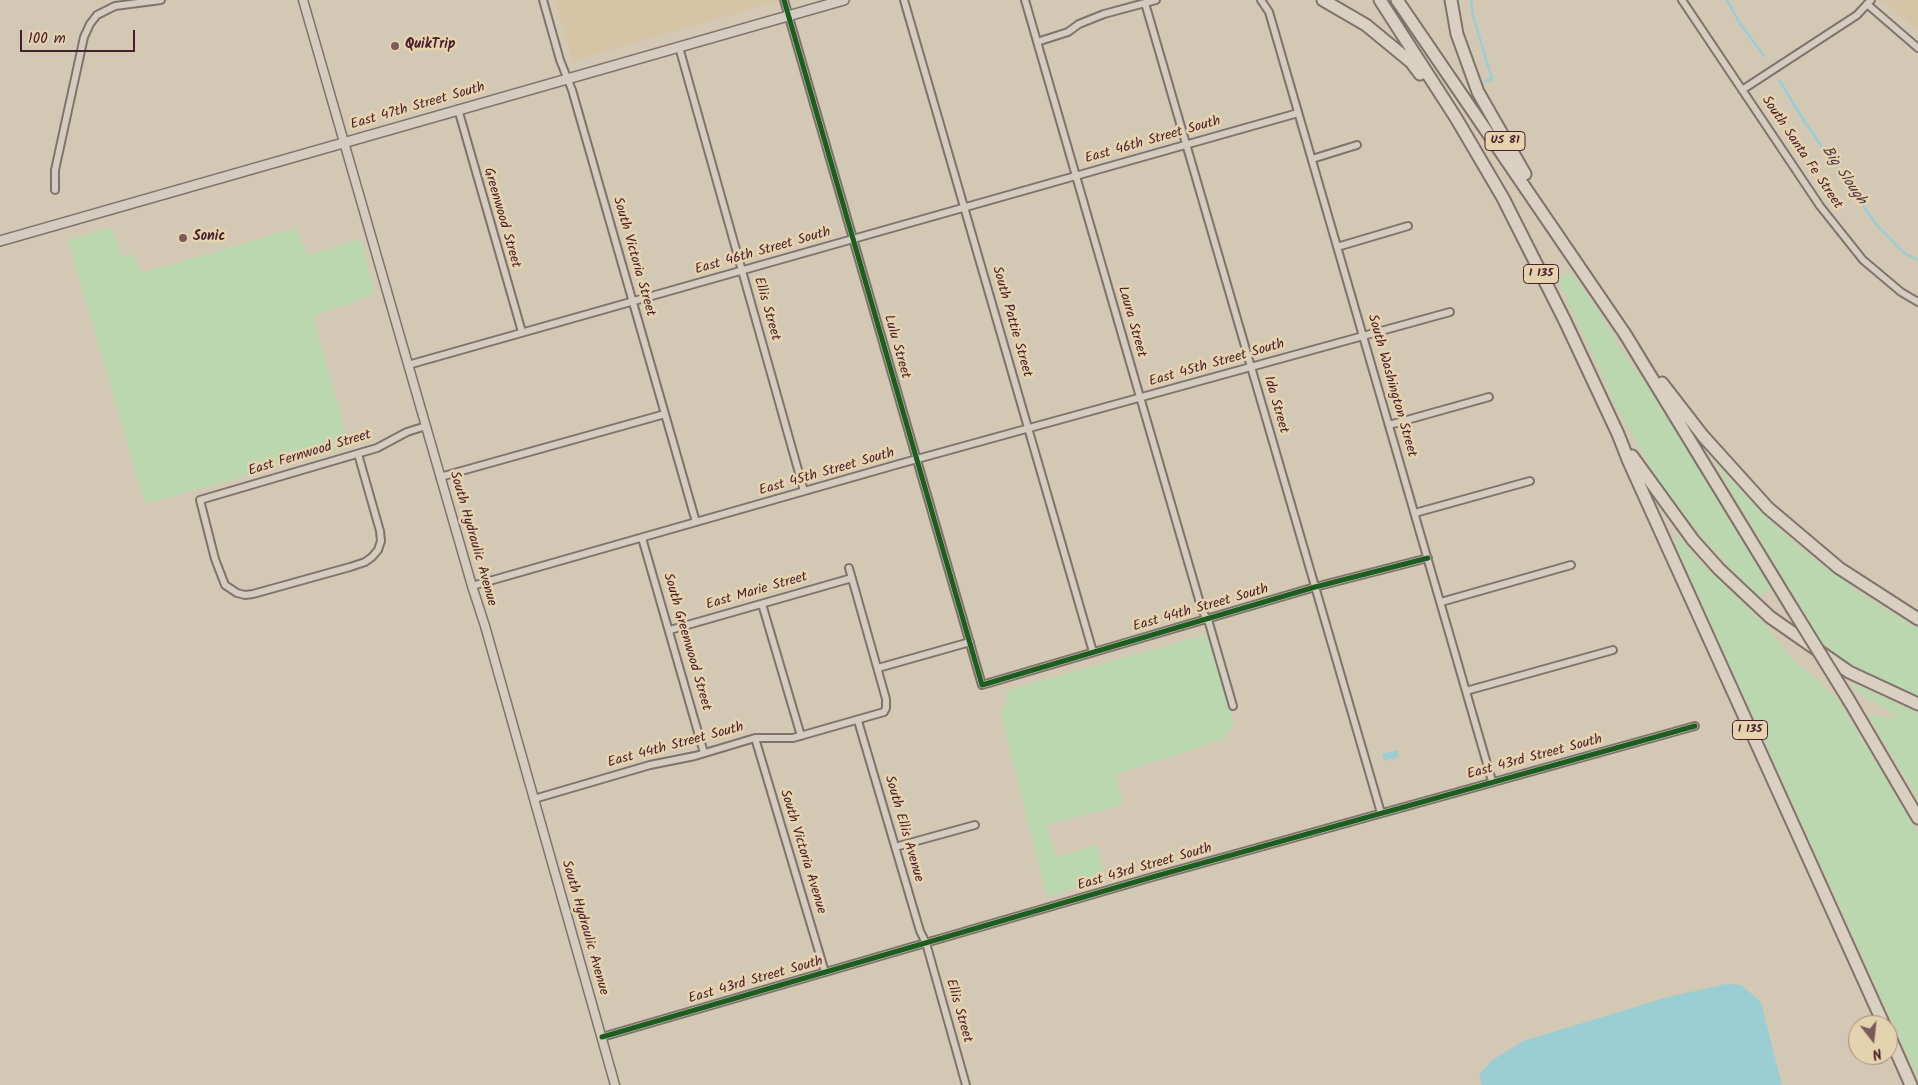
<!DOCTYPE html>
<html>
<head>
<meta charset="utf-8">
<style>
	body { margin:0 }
	#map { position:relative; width:1918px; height:1085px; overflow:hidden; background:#d3c8b3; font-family:Kalam,sans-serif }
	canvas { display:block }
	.north { position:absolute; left:1848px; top:1015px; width:50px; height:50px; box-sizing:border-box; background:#e5d3b0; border:1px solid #a78b7b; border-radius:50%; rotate:164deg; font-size:14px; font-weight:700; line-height:20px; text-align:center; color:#4a1f2b }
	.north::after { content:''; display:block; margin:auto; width:18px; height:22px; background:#7a5a5b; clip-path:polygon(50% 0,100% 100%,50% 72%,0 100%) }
	.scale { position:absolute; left:20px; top:30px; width:115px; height:22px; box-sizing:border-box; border:2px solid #4a1f2b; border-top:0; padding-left:6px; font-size:15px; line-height:18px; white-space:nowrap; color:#4a1f2b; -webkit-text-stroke:4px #e5d3b0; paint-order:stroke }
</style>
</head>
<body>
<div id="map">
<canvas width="1918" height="1085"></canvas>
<div class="north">N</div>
<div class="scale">100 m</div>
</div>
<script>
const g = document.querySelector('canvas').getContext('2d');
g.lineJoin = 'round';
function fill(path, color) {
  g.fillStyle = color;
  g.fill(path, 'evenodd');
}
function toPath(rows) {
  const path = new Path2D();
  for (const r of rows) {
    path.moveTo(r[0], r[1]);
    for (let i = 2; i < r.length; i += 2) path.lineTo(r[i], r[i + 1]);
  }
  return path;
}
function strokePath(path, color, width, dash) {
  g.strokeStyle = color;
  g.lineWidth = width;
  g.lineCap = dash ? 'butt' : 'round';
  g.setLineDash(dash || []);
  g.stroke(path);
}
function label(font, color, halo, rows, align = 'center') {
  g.font = font + ' Kalam,sans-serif';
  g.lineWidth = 5;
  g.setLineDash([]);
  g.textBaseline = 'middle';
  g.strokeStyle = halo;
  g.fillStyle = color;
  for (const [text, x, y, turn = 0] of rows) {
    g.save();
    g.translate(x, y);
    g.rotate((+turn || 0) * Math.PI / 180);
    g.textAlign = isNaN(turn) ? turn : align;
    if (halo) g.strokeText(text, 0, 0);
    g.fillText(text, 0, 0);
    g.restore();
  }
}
fill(toPath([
	[555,0,782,0,573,61],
	[1871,0,1918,0,1918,30,1885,2]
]), '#d5c4a5');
fill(toPath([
	[112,227,121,255,133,254,142,273,296,228,308,255,361,239,375,294,313,316,350,447,145,504,68,240],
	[1565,274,1573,275,1591,300,1610,329,1623,352,1665,411,1750,549,1773,588,1759,597,1706,542,1658,480,1616,406,1558,279],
	[1714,462,1769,520,1806,553,1872,601,1918,628,1918,696,1894,687,1828,652],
	[1677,535,1700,562,1763,622,1790,657,1838,699,1918,832,1918,1078,1679,553,1675,537],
	[1209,634,1234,723,1222,740,1116,774,1123,805,1046,824,1056,857,1097,845,1105,880,1047,897,1001,715,1007,701,1007,690],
	[1852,683,1918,713,1918,799,1868,715,1900,718,1854,690]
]), '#bad7af');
fill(toPath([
	[1397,750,1399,757,1384,761,1382,754],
	[1726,984,1741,985,1761,1002,1782,1085,1482,1085,1479,1075,1491,1061,1523,1041,1668,997]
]), '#9aced3');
strokePath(toPath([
	[1471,0,1473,16,1492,79,1485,81],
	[1727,0,1739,22,1764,56],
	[1780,81,1804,121,1876,224,1904,253,1918,260]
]), '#9aced3', 2.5);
const minor = toPath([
	[543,0,560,60,572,90,696,522],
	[784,0,982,685,1315,587,1428,558],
	[904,0,1093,652],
	[1025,0,1140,397,1202,610,1209,623,1233,706],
	[1261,0,1269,12,1492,781],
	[1682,0,1820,206,1863,260,1901,292,1918,302],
	[1145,3,1381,813],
	[1867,4,1918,48],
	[1037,42,1068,32,1079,24,1104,14,1156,0],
	[679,47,804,491],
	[1742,90,1857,15,1871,0],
	[458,109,522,332],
	[1312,159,1357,145],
	[55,190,55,170,84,37,90,24,97,15,115,6,161,0],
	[1337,247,1408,226],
	[408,365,1298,113],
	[1389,425,1489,397],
	[358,454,380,531,381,541,378,550,372,557,365,562,350,567,253,594,245,595,237,593,225,585,215,559,200,500,377,448,407,432,426,426],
	[440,477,665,414],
	[1415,513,1530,481],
	[642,538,704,753],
	[472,586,899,464,1450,312],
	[1441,602,1571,565],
	[762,604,801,736],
	[670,630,852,578],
	[878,668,970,642],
	[1466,691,1613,650],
	[858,721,920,931,926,943,966,1085],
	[755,738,825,972],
	[534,799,650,765,695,756,755,738,793,738,884,712,886,708,886,699,849,568],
	[895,847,975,825],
	[602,1037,1149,878,1695,726]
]);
const tertiary = toPath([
	[303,0,472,586,485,626,615,1085]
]);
const secondary = toPath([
	[0,241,844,0]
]);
const motorway = toPath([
	[1323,0,1366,25,1411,62,1420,74],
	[1380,0,1456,118,1503,198,1565,321,1618,434,1629,462,1884,1025],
	[1397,0,1625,334,1792,608],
	[1451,0,1457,34,1478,92,1525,174],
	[1662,383,1703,436,1768,508,1839,568,1918,619],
	[1632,456,1693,540,1719,569,1770,617,1849,672,1918,704],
	[1850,702,1918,818],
	[1888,1033,1911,1085]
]);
strokePath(minor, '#80736c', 10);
strokePath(tertiary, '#80736c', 11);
strokePath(secondary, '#80736c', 12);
strokePath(motorway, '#80736c', 15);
strokePath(minor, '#d4ccbf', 6);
strokePath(tertiary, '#d4ccbf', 8);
strokePath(secondary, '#d4ccbf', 9);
strokePath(motorway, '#d9d0c1', 11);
const motorwayBridge = toPath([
	[1792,608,1850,702]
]);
strokePath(motorwayBridge, '#80736c', 15, []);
strokePath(motorwayBridge, '#d9d0c1', 11);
strokePath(toPath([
	[784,0,982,685,1315,587,1428,558],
	[602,1037,1149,878,1695,726]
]), '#1b5e20', 5);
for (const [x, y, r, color] of [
	[395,46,5,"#7a5a5b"],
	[183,238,5,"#7a5a5b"]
]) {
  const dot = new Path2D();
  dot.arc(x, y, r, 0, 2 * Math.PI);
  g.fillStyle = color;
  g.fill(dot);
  strokePath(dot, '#e5d3b0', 2);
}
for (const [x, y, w] of [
	[1505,141,40],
	[1541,274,35],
	[1750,730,35]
]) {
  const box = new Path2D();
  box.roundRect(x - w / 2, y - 9.5, w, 19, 4);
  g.fillStyle = '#e5d3b0';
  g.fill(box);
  strokePath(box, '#4a1f2b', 1);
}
label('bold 12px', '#4a1f2b', null, [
	["US 81",1505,141],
	["I 135",1541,274],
	["I 135",1750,730]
]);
label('bold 14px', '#4a1f2b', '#e5d3b0', [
	["QuikTrip",405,46],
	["Sonic",193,238]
], 'left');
label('14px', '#4a1f2b', '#e5d3b0', [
	["East 47th Street South",418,107,-16],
	["East 46th Street South",1153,141,-16],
	["South Santa Fe Street",1801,153,56],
	["Greenwood Street",501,218,74],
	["East 46th Street South",763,252,-16],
	["South Victoria Street",633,257,74],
	["Ellis Street",766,309,74],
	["South Pattie Street",1011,322,74],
	["Laura Street",1131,322,74],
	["Lulu Street",896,347,74],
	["East 45th Street South",1217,364,-16],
	["South Washington Street",1391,386,74],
	["Ida Street",1275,405,74],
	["East Fernwood Street",310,454,-17],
	["East 45th Street South",827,473,-16],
	["South Hydraulic Avenue",472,539,74],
	["East Marie Street",757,592,-16],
	["East 44th Street South",1201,609,-16],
	["South Greenwood Street",686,642,74],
	["East 44th Street South",676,746,-15],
	["East 43rd Street South",1535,758,-15],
	["South Ellis Avenue",903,829,74],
	["South Victoria Avenue",802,852,73],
	["East 43rd Street South",1145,868,-16],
	["South Hydraulic Avenue",584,928,74],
	["East 43rd Street South",756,981,-16],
	["Ellis Street",958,1011,74]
]);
label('italic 15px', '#523a46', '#e5d3b0', [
	["Big Slough",1843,176,56]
]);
</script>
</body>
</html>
